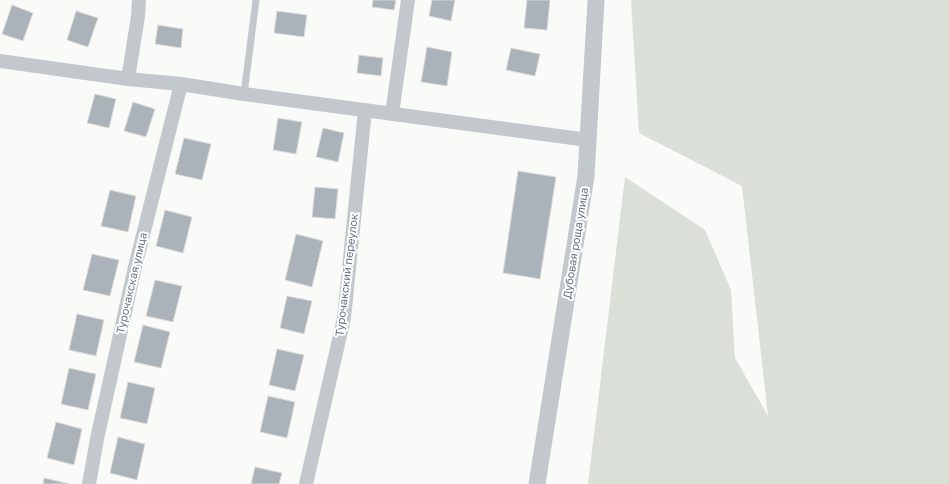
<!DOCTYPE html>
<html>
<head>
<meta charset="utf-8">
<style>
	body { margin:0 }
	canvas { display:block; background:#fafaf8 }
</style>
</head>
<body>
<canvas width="949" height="484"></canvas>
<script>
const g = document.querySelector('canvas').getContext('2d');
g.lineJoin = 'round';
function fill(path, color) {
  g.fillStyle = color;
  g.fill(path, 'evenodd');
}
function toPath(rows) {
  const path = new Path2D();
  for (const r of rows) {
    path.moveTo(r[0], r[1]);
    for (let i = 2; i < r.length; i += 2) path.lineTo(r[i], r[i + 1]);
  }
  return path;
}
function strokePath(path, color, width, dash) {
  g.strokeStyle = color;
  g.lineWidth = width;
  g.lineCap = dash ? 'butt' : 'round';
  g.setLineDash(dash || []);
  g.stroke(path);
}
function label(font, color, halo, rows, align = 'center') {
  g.font = font + ' "Golos Text",sans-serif';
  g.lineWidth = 4;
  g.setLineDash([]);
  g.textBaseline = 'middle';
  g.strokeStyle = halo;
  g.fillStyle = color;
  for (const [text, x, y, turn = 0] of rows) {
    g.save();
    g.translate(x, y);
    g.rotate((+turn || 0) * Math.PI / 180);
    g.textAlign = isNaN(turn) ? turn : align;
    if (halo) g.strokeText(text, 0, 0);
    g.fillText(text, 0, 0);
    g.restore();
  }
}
fill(toPath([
	[631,0,949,0,949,484,588,484,625,177,705,230,731,290,735,358,768,416,742,186,639,133]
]), '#dadfd7');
const building = toPath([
	[373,0,396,0,394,10,372,7,373,0],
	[432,0,455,0,451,21,429,16,432,0],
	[527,0,550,0,547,30,524,28,527,0],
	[12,5,33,13,23,41,2,34,12,5],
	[76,11,98,18,88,47,67,40,76,11],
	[277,11,307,15,304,37,274,33,277,11],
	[158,25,183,29,181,48,155,44,158,25],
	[427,47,452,52,447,86,421,82,427,47],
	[511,48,540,54,535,76,506,70,511,48],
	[359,55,383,58,381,76,357,73,359,55],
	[95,94,116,99,109,128,87,123,95,94],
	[133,102,155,109,146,137,124,131,133,102],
	[278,118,302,122,296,154,273,150,278,118],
	[323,128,344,133,338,162,316,157,323,128],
	[184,138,211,144,202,180,175,174,184,138],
	[518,171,556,177,540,279,503,273,518,171],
	[315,187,338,189,335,219,312,217,315,187],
	[110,190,136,196,128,232,101,226,110,190],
	[165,210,192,217,183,253,156,246,165,210],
	[296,234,323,241,312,287,285,280,296,234],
	[92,254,119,260,110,296,83,290,92,254],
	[155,280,182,286,173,322,146,316,155,280],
	[287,296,312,301,304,334,280,328,287,296],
	[77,314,104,320,96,356,69,350,77,314],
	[143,325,170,332,161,368,134,362,143,325],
	[277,349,304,355,295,391,269,385,277,349],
	[69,368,96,374,88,410,61,404,69,368],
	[128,382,155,388,147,424,120,418,128,382],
	[268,396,295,402,287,438,260,432,268,396],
	[56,422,82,429,74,465,47,458,56,422],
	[118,437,145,444,137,480,110,473,118,437],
	[255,467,282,473,279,484,251,484,255,467],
	[44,478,70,484,43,484,44,478]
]);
fill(building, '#aab3b9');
strokePath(building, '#dcdcda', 1);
strokePath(toPath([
	[244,94,256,0]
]), '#c3c8cc', 7);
strokePath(toPath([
	[0,61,128,79,181,84,244,94,588,140],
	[128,79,138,16,139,0],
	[392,114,408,0],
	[89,484,97,439,135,267,181,84],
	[306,484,344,318,365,110]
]), '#c3c8cc', 14);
strokePath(toPath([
	[537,484,586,176,596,0]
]), '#c3c8cc', 17);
label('11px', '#657683', '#fff', [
	["Дубовая роща улица",576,243,-81],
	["Турочакский переулок",347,275,-83],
	["Турочакская улица",132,283,-77]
]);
</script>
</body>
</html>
